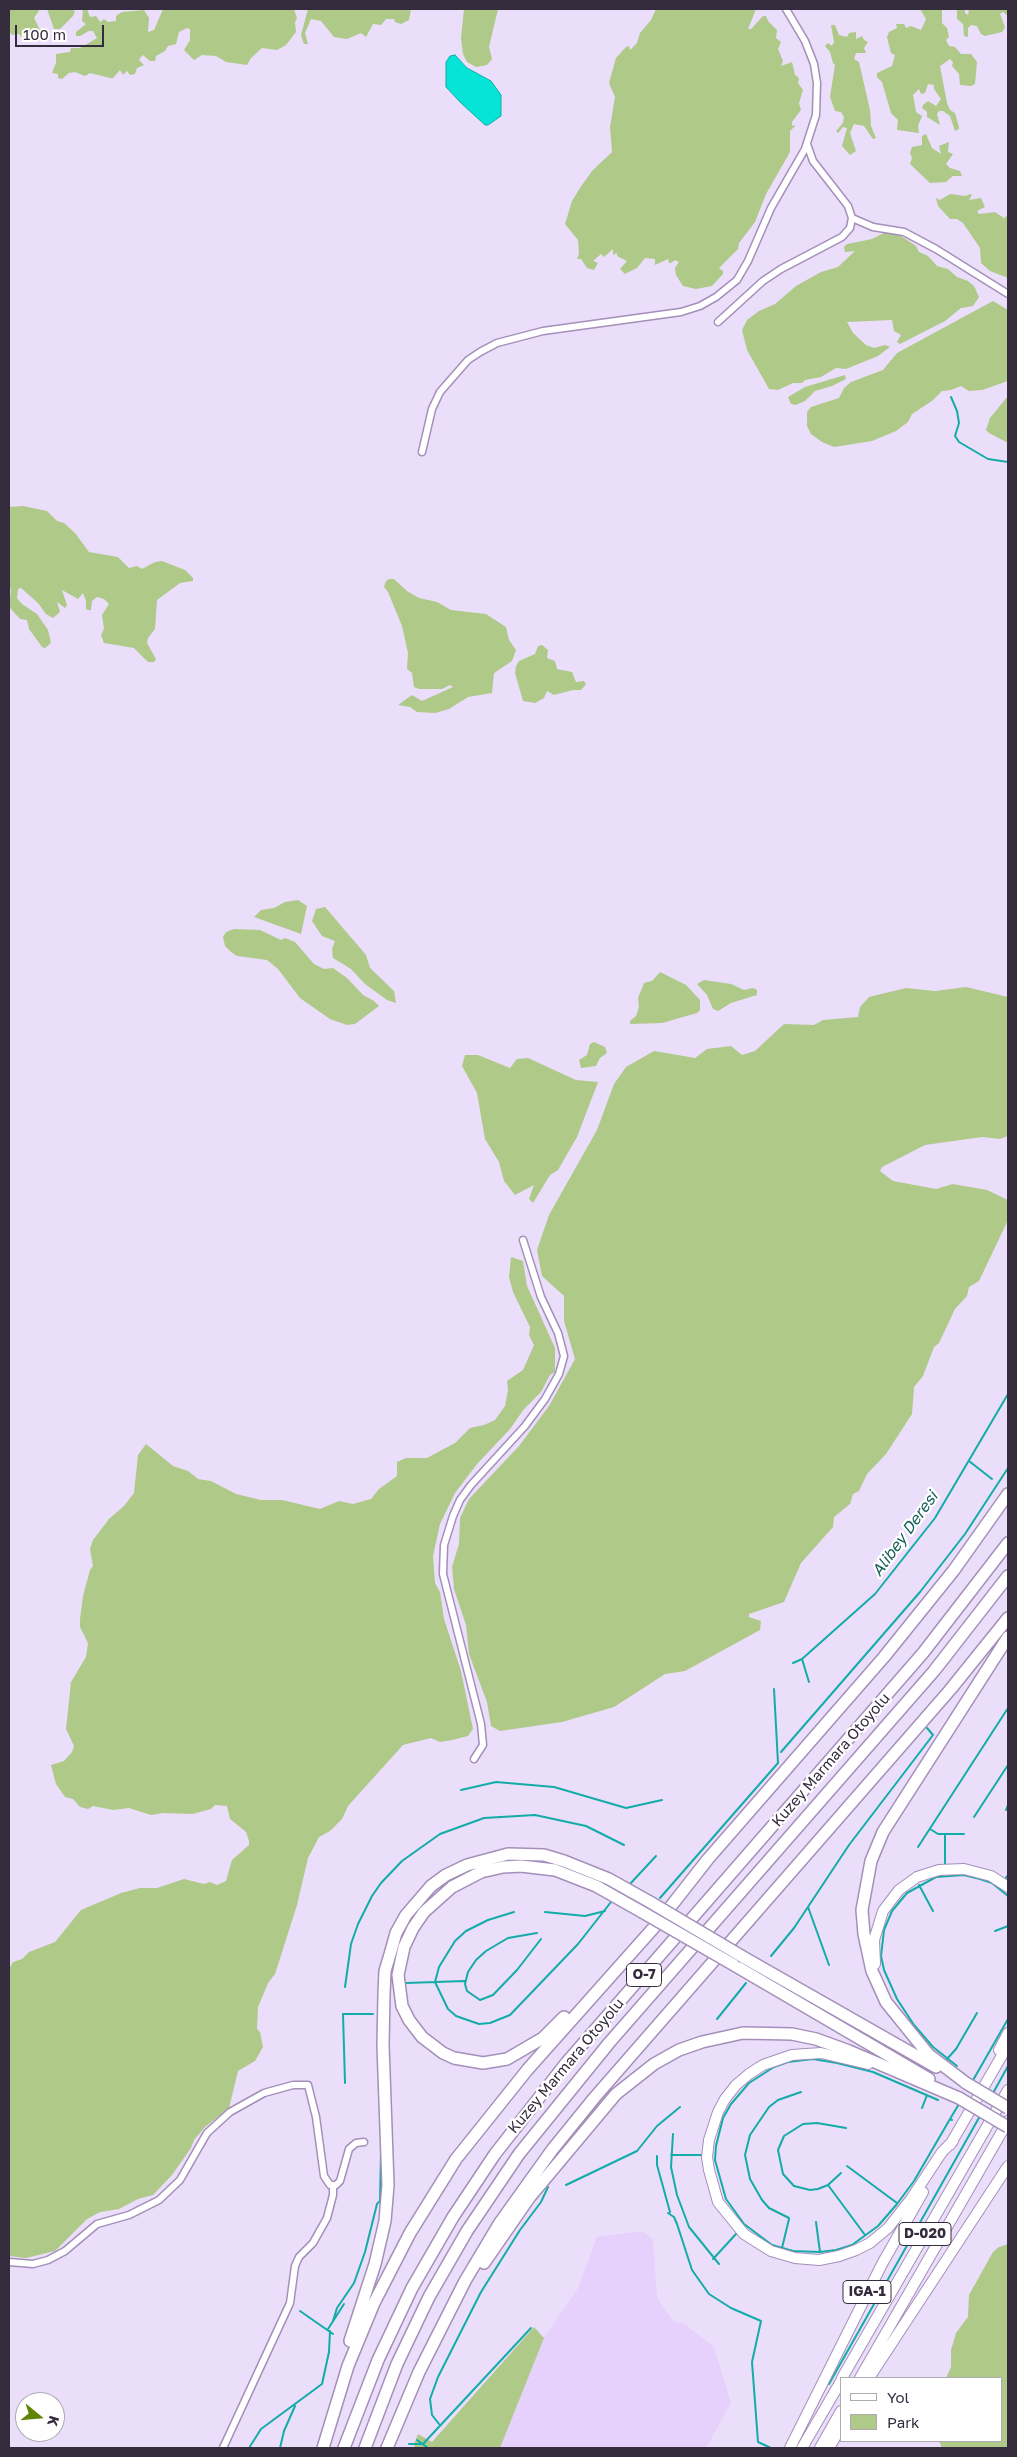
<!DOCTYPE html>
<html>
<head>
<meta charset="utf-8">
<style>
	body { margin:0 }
	#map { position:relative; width:1017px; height:2457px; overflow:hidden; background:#ebdefa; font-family:"Golos Text",sans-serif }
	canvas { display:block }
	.frame { position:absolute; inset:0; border:10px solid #342b3d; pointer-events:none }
	.legend { position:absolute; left:840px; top:2377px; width:162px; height:65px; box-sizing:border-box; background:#fff; border:1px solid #aeaab1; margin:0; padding:6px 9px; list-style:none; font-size:15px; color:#342b3d }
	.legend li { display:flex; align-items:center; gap:10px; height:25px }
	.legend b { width:25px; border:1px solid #aeaab1 }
	.north { position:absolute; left:15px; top:2392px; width:50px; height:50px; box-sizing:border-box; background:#fff; border:1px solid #aeaab1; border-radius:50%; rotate:107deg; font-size:14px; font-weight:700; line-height:20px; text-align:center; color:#342b3d }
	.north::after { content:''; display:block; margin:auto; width:18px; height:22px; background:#608506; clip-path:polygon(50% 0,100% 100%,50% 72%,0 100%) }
	.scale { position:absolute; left:15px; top:25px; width:89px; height:22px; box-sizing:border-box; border:2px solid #342b3d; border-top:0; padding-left:6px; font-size:15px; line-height:18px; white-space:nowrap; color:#342b3d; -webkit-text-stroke:4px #fff; paint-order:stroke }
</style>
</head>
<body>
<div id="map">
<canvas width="1017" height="2457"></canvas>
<div class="frame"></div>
<ul class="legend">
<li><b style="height:6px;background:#fff"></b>Yol</li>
<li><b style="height:14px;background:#aec988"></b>Park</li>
</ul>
<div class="north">K</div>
<div class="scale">100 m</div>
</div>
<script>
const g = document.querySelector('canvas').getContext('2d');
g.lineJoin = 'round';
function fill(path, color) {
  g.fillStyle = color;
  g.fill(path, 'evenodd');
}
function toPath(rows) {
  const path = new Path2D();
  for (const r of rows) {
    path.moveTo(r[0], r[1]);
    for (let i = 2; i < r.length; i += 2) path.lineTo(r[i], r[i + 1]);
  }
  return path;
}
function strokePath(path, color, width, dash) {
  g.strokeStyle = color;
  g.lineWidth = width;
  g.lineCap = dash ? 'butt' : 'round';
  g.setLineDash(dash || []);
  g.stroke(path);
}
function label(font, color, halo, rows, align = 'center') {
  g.font = font + ' "Golos Text",sans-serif';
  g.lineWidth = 4.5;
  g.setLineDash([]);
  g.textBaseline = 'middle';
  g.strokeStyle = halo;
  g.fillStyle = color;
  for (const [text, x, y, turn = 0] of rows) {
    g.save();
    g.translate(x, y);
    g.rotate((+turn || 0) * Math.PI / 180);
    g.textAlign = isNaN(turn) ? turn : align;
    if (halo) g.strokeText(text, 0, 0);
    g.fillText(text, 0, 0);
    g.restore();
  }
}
fill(toPath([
	[636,2232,644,2232,653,2240,657,2298,674,2322,683,2323,714,2347,731,2403,706,2448,500,2448,544,2338,578,2288,597,2237]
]), '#e6d1fc');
fill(toPath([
	[9,9,40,9,34,18,40,30,31,39,26,35,22,38,19,34,12,35,9,31],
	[47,9,71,9,75,11,73,16,60,29,54,29],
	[83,9,87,9,90,17,96,16,100,22,104,19,108,22,116,21,116,16,122,12,144,10,149,18,148,32,154,30,163,9,294,9,297,18,295,22,296,32,286,45,277,50,262,48,251,58,247,65,226,62,216,56,202,55,194,60,184,50,190,40,190,29,187,28,179,32,176,44,168,46,165,51,156,56,155,61,150,61,143,55,141,57,139,60,144,65,137,68,135,74,130,75,127,71,123,75,120,70,113,78,110,78,90,73,85,76,75,72,69,73,62,79,58,78,58,74,52,73,56,63,56,54,70,52,71,48,80,48,97,38,93,31,89,31,80,36,76,36,76,32,86,24,82,21],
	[308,9,411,9,409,20,401,24,395,22,394,19,386,19,381,25,373,24,366,37,361,33,347,39,334,37,321,21,311,19,305,33,308,44,304,44,301,35],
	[464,9,498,9,489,47,492,59,487,65,476,67,467,62,463,54,461,38],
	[656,9,756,9,748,29,751,29,763,16,766,16,768,21,777,30,776,38,781,42,778,49,783,61,781,66,792,62,795,75,799,78,798,83,803,90,799,103,801,110,792,122,792,126,796,125,790,131,790,152,766,194,755,222,739,243,738,249,719,268,723,271,723,274,712,286,696,289,683,286,676,275,675,268,679,262,675,260,671,263,669,263,668,259,655,265,655,259,645,258,637,268,625,274,620,269,627,261,617,256,617,253,613,255,613,249,604,257,601,254,593,261,598,263,594,270,587,268,581,259,577,259,579,254,578,240,565,224,572,201,580,188,592,171,612,152,610,127,615,97,609,83,616,58,626,47,629,46,630,50,637,43,640,33,651,20],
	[920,9,942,9,942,23,947,28,949,37,946,40,949,46,955,47,961,54,971,54,977,62,975,84,971,86,960,85,959,74,952,66,953,62,950,59,940,66,947,103,950,110,955,113,959,127,959,129,955,131,950,116,943,111,939,111,937,114,940,125,927,117,927,112,922,108,923,105,928,101,936,106,941,99,934,89,934,85,928,84,925,93,921,94,919,89,913,95,916,112,922,116,918,126,919,133,897,130,898,120,891,113,882,82,877,77,877,73,892,66,895,55,891,53,887,37,889,32,897,28,896,24,904,24,906,28,911,26,921,30,926,19],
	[957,9,965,9,965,13,968,15,969,9,1008,9,1008,16,1003,12,1000,14,1005,27,1002,32,985,36,981,34,977,26,971,25,968,28,968,37,964,36,963,24,957,19],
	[831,25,835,25,839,35,847,37,849,33,856,32,856,39,862,36,864,40,868,42,864,48,866,53,856,53,854,59,859,62,870,110,871,126,876,138,873,139,864,126,854,124,850,133,856,151,850,155,842,146,847,128,843,127,838,133,836,131,843,123,844,117,841,112,835,111,830,97,835,65,833,63,830,52,825,46,828,43,832,46,834,42],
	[926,134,932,148,941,154,939,146,949,142,948,152,953,154,946,164,950,168,960,171,962,176,953,176,946,182,930,183,910,164,912,158,910,153,912,147,922,145,922,136],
	[950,194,966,196,970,194,972,195,969,200,981,198,985,207,977,211,979,214,995,212,1004,218,1008,215,1008,278,990,271,981,263,980,248,963,223,957,219,950,219,938,206,936,198,940,200],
	[886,232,901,236,916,246,919,252,928,256,937,266,948,269,957,277,968,281,974,286,979,297,973,306,961,308,945,321,900,344,897,342,901,335,894,331,892,320,847,322,853,333,866,345,874,348,885,345,890,347,878,356,846,369,836,368,821,377,805,380,802,383,793,383,778,390,769,389,747,350,742,330,747,320,759,311,775,304,796,286,821,272,838,267,855,251,845,252,844,247,847,244,872,239],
	[993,301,1008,310,1008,381,982,390,969,391,961,386,951,390,942,391,932,401,912,414,908,422,896,431,872,441,834,447,822,442,811,434,807,426,807,412,811,407,839,398,844,388,851,382,883,370,897,353],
	[845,375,846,379,832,386,815,391,805,401,796,405,791,404,788,397,805,387],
	[1008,396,1008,443,989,433,986,430,990,418],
	[23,506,47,511,57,521,64,523,75,533,89,552,118,557,129,568,137,566,142,569,155,562,162,561,185,570,193,578,193,581,180,583,157,600,155,629,148,638,147,643,156,659,154,662,148,662,134,648,104,643,101,635,104,629,102,615,109,604,104,599,97,597,92,601,91,610,88,610,86,609,86,601,83,593,78,599,62,590,67,605,65,608,57,602,60,612,53,618,46,614,38,603,21,588,18,589,17,598,22,604,37,614,48,630,51,643,45,648,42,647,29,629,27,620,20,619,9,607,11,590,9,586,9,507],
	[389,579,394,579,407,591,419,598,437,602,451,610,486,614,506,627,509,640,516,650,512,661,494,673,492,693,468,697,449,709,435,713,417,712,410,707,398,705,412,695,422,701,453,687,450,685,442,689,419,689,414,687,412,673,407,669,408,653,402,626,388,592,384,587,386,581],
	[542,645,548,650,547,658,555,661,557,669,572,672,576,682,584,681,586,684,581,690,573,690,554,695,547,691,544,698,535,703,523,701,515,673,516,666,519,661,535,654,538,646],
	[298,900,307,906,301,934,254,917,261,910,274,908,285,902],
	[325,907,366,955,370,968,394,991,396,1003,387,1000,365,984,351,969,333,958,332,949,335,941,322,936,312,921,316,909],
	[234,929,260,930,281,940,285,938,295,942,314,964,324,969,333,968,347,978,363,995,374,1001,379,1006,355,1024,347,1025,330,1019,300,998,278,969,267,960,237,956,231,952,225,946,223,937,226,932],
	[660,972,686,985,700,1000,700,1010,697,1013,662,1023,630,1024,630,1021,636,1016,639,1007,638,998,644,983,652,981],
	[704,980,731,984,744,990,753,988,757,990,757,995,731,1003,718,1011,713,1009,707,995,697,984],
	[966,987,1008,997,1008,1136,1000,1139,982,1137,925,1145,882,1167,880,1171,893,1181,936,1189,953,1184,987,1190,1008,1200,1008,1220,979,1281,969,1287,967,1296,955,1309,939,1343,934,1347,923,1376,914,1387,912,1414,886,1454,867,1474,859,1491,853,1494,850,1504,834,1517,833,1527,801,1563,784,1602,749,1614,749,1617,761,1621,760,1630,685,1671,665,1674,614,1707,562,1722,500,1731,491,1726,487,1702,469,1654,466,1625,454,1589,452,1567,459,1544,460,1518,469,1499,519,1446,549,1406,575,1359,564,1321,564,1296,542,1276,537,1250,549,1215,597,1130,614,1084,626,1067,654,1051,695,1058,707,1049,731,1046,742,1055,755,1051,784,1024,814,1025,823,1020,858,1017,860,1007,869,997,906,988,935,991],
	[594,1042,605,1047,607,1053,600,1058,596,1066,581,1068,579,1060,587,1055,590,1044],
	[465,1055,478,1055,510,1068,517,1059,528,1058,576,1080,598,1082,577,1137,558,1170,550,1175,533,1203,529,1199,534,1185,515,1195,504,1181,499,1162,485,1139,477,1093,462,1066],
	[511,1257,523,1261,527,1286,555,1348,555,1372,550,1375,541,1392,524,1409,510,1429,477,1464,455,1493,440,1524,433,1556,435,1583,440,1592,444,1619,461,1671,473,1729,468,1736,452,1740,440,1742,431,1738,403,1745,348,1806,342,1819,330,1831,319,1837,308,1858,297,1905,275,1974,268,1983,258,2007,257,2029,260,2032,263,2047,255,2061,238,2071,229,2108,205,2127,194,2140,191,2148,172,2175,153,2195,138,2199,119,2209,100,2212,87,2219,55,2251,26,2258,9,2256,9,1969,13,1962,22,1959,29,1952,55,1942,81,1910,121,1893,140,1888,157,1888,184,1879,204,1884,210,1882,217,1885,226,1881,232,1860,249,1845,249,1841,246,1832,230,1819,227,1806,215,1805,211,1809,193,1814,163,1813,151,1815,129,1808,113,1810,93,1806,88,1809,80,1807,73,1799,65,1797,56,1784,51,1765,64,1761,72,1752,74,1746,66,1729,71,1682,86,1657,88,1643,80,1627,80,1619,83,1596,90,1570,93,1566,90,1549,93,1540,109,1519,124,1506,134,1493,138,1455,146,1444,173,1466,188,1471,198,1479,211,1481,236,1494,261,1500,282,1500,320,1509,339,1501,353,1504,371,1499,379,1489,397,1476,397,1462,406,1458,427,1458,455,1443,470,1428,484,1425,495,1420,505,1406,508,1390,507,1381,523,1370,534,1345,529,1335,530,1327,513,1292,509,1277],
	[1008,2244,1008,2448,942,2448,939,2441,1001,2441,1001,2378,946,2378,951,2367,951,2350,956,2333,968,2317,969,2295,993,2252,999,2247],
	[534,2327,544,2338,500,2448,415,2448,414,2444,418,2434,432,2442]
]), '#aec988');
const water = toPath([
	[455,55,467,68,491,81,501,95,501,116,488,125,485,125,461,103,446,87,446,62,450,56,455,55]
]);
fill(water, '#05e4d6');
strokePath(water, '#13aca8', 1);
strokePath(toPath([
	[951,397,957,411,959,423,955,436,959,442,988,459,1008,462],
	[969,1461,992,1479],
	[1008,1652,1008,1651],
	[802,1659,809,1682],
	[793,1663,802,1659,875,1594,935,1518,1008,1394],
	[781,1752,920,1592,965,1534,1008,1468],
	[461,1790,496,1782,554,1787,626,1808,662,1800],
	[1006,1810,1008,1805],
	[974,1817,1008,1765],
	[930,1829,938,1834,964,1834],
	[918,1847,1008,1708],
	[945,1864,945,1835],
	[1005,1879,1008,1875],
	[630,1884,656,1856],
	[919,1885,933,1911],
	[660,1898,778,1763,774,1689],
	[808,1907,829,1965],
	[514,1912,488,1920,466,1931,455,1941,439,1967,435,1982,448,2009,456,2016,479,2024,490,2023,510,2015,578,1944,611,1902],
	[545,1912,585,1916,605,1911],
	[995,1931,1008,1926],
	[537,1933,508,1938,486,1951,476,1960,468,1972,465,1984,467,1991,480,2000,493,1995,517,1970,541,1939],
	[771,1956,794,1928,849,1845,933,1735,927,1728],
	[406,1983,465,1981],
	[345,1987,351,1944,358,1924,372,1896,381,1883,402,1861,440,1834,484,1818,535,1815,586,1826,624,1845],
	[717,2019,746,1983],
	[947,2059,956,2049,977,2013],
	[957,2066,933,2047,914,2025,897,1999,884,1970,881,1956,884,1930,892,1911,907,1893,936,1877,964,1875,980,1879,992,1883,1008,1896],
	[972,2082,1008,2019],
	[345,2083,343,2014,373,2014],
	[992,2095,1008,2066],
	[938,2100,873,2072,837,2063,813,2059,788,2062,774,2067,749,2083,731,2104,723,2118,716,2146,715,2160,726,2199,744,2224,772,2245,793,2251,820,2252,836,2250,852,2245,878,2226,897,2204,914,2181,950,2119],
	[922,2108,927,2095],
	[952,2120,950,2119,959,2104],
	[673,2134,671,2167,677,2195,689,2227,719,2264],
	[671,2155,703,2155],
	[657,2156,657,2165,670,2212],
	[847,2166,897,2203],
	[841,2173,828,2185,818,2189,810,2190,794,2186,783,2174,778,2150,784,2136,803,2124,817,2123,846,2128],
	[566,2185,637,2151,657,2126,680,2107],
	[828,2185,865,2235],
	[668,2213,674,2217,677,2224,692,2270,709,2294,731,2308,761,2321,752,2362,758,2442,771,2448],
	[789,2218,769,2208,762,2200,750,2179,745,2155,750,2135,769,2107,778,2100,801,2092],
	[816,2222,820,2252],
	[782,2248,789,2219],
	[713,2259,736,2234],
	[300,2311,333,2334],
	[333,2321,337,2308,354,2283,365,2252,377,2204,380,2201,381,2153],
	[328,2329,344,2304],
	[829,2384,980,2116],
	[439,2424,432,2415,430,2399,438,2377,481,2292,520,2230,541,2202,548,2187],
	[417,2440,428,2448],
	[409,2444,423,2444],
	[423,2444,531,2328],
	[249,2448,261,2429,322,2384,329,2352,330,2331],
	[280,2448,284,2431,295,2406]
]), '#13aca8', 2);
const minor = toPath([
	[852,218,873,227,904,232,936,249,1008,294],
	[718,322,763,281,781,269,842,237,850,228,852,218,848,206,813,161,807,144],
	[422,452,432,409,440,392,468,360,480,352,497,343,543,331,681,312,700,306,716,297,737,280,748,261,771,208,805,149,816,115,817,83,814,64,805,41,786,9],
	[474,1759,483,1745,481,1724,443,1574,444,1545,453,1516,460,1500,471,1485,525,1426,545,1399,559,1374,564,1356,558,1333,541,1297,523,1240],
	[9,2262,33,2264,48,2260,65,2251,97,2224,129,2215,159,2200,180,2180,207,2133,230,2112,264,2093,293,2085,308,2085,316,2117,324,2176,330,2185,336,2185,340,2181,349,2149,356,2143,364,2142],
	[223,2448,290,2303,295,2266,299,2257,313,2243,327,2218,333,2195,333,2186]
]);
const trunk = toPath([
	[875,1964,874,1940,883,1911,899,1890,917,1877,939,1870,964,1869,991,1876,1008,1887],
	[999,2050,1008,2033],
	[868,2064,821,2053,792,2055,763,2065,749,2074,736,2085,725,2099,718,2112,709,2140,707,2157,709,2170,718,2202,744,2234,771,2251,795,2258,819,2260,839,2256,856,2250,870,2243,888,2228,911,2199,942,2152,953,2141],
	[950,2145,1008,2045],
	[842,2378,1008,2090],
	[860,2378,1008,2121],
	[869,2378,1008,2166],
	[790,2448,882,2264,923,2192],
	[802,2448,841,2381],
	[820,2448,841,2411],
	[829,2448,841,2427]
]);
const motorway = toPath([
	[743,1957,936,2067],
	[734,1965,929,2079],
	[564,2017,543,2038,507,2059,483,2063,454,2058,443,2053,422,2037,409,2020,402,2006,398,1975,404,1947,413,1928,424,1912,452,1887,481,1872,503,1867,521,1866,555,1870,596,1886,642,1912],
	[966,2083,928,2054,886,2002,872,1971,864,1934,862,1910,871,1861,883,1832,1008,1637],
	[484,2263,529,2198,616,2094,654,2064,679,2050,702,2042,743,2033,792,2034,816,2039,849,2051,959,2098],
	[350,2341,375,2264,385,2221,388,2185,383,2045,384,1994,385,1971,391,1951,396,1933,406,1915,431,1886,446,1875,467,1865,508,1854,544,1855,564,1861,609,1879,650,1902],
	[323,2448,348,2366,374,2303,410,2233,456,2159,528,2069,657,1924,708,1859,884,1657,954,1570,1008,1494],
	[344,2448,378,2360,412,2288,453,2217,495,2154,567,2062,923,1653,1008,1543],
	[365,2448,397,2364,429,2297,467,2231,519,2154,609,2043,934,1671,1008,1576],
	[387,2448,419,2372,465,2281,499,2224,552,2150,595,2097,950,1690,1008,1618]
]);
strokePath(minor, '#a48fba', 9);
strokePath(trunk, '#a48fba', 12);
strokePath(motorway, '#a48fba', 14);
strokePath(minor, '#fff', 6);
strokePath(trunk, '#fff', 10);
strokePath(motorway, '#fff', 11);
const motorwayBridge = toPath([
	[650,1902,743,1957],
	[642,1912,734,1965],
	[966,2083,1008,2108],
	[959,2098,1008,2127]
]);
strokePath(motorwayBridge, '#a48fba', 14, []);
strokePath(motorwayBridge, '#fff', 11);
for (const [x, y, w] of [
	[644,1975,35],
	[925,2234,52],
	[867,2292,48]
]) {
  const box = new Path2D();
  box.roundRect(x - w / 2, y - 11.5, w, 23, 4);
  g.fillStyle = '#fff';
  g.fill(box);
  strokePath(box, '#342b3d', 1);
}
label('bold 14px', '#342b3d', null, [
	["O-7",644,1975],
	["D-020",925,2234],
	["IGA-1",867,2292]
]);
label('15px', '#342b3d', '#fff', [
	["Kuzey Marmara Otoyolu",831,1760,-49],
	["Kuzey Marmara Otoyolu",566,2066,-50]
]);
label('italic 16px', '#166059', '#fff', [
	["Alibey Deresi",905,1534,-54]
]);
</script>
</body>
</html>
